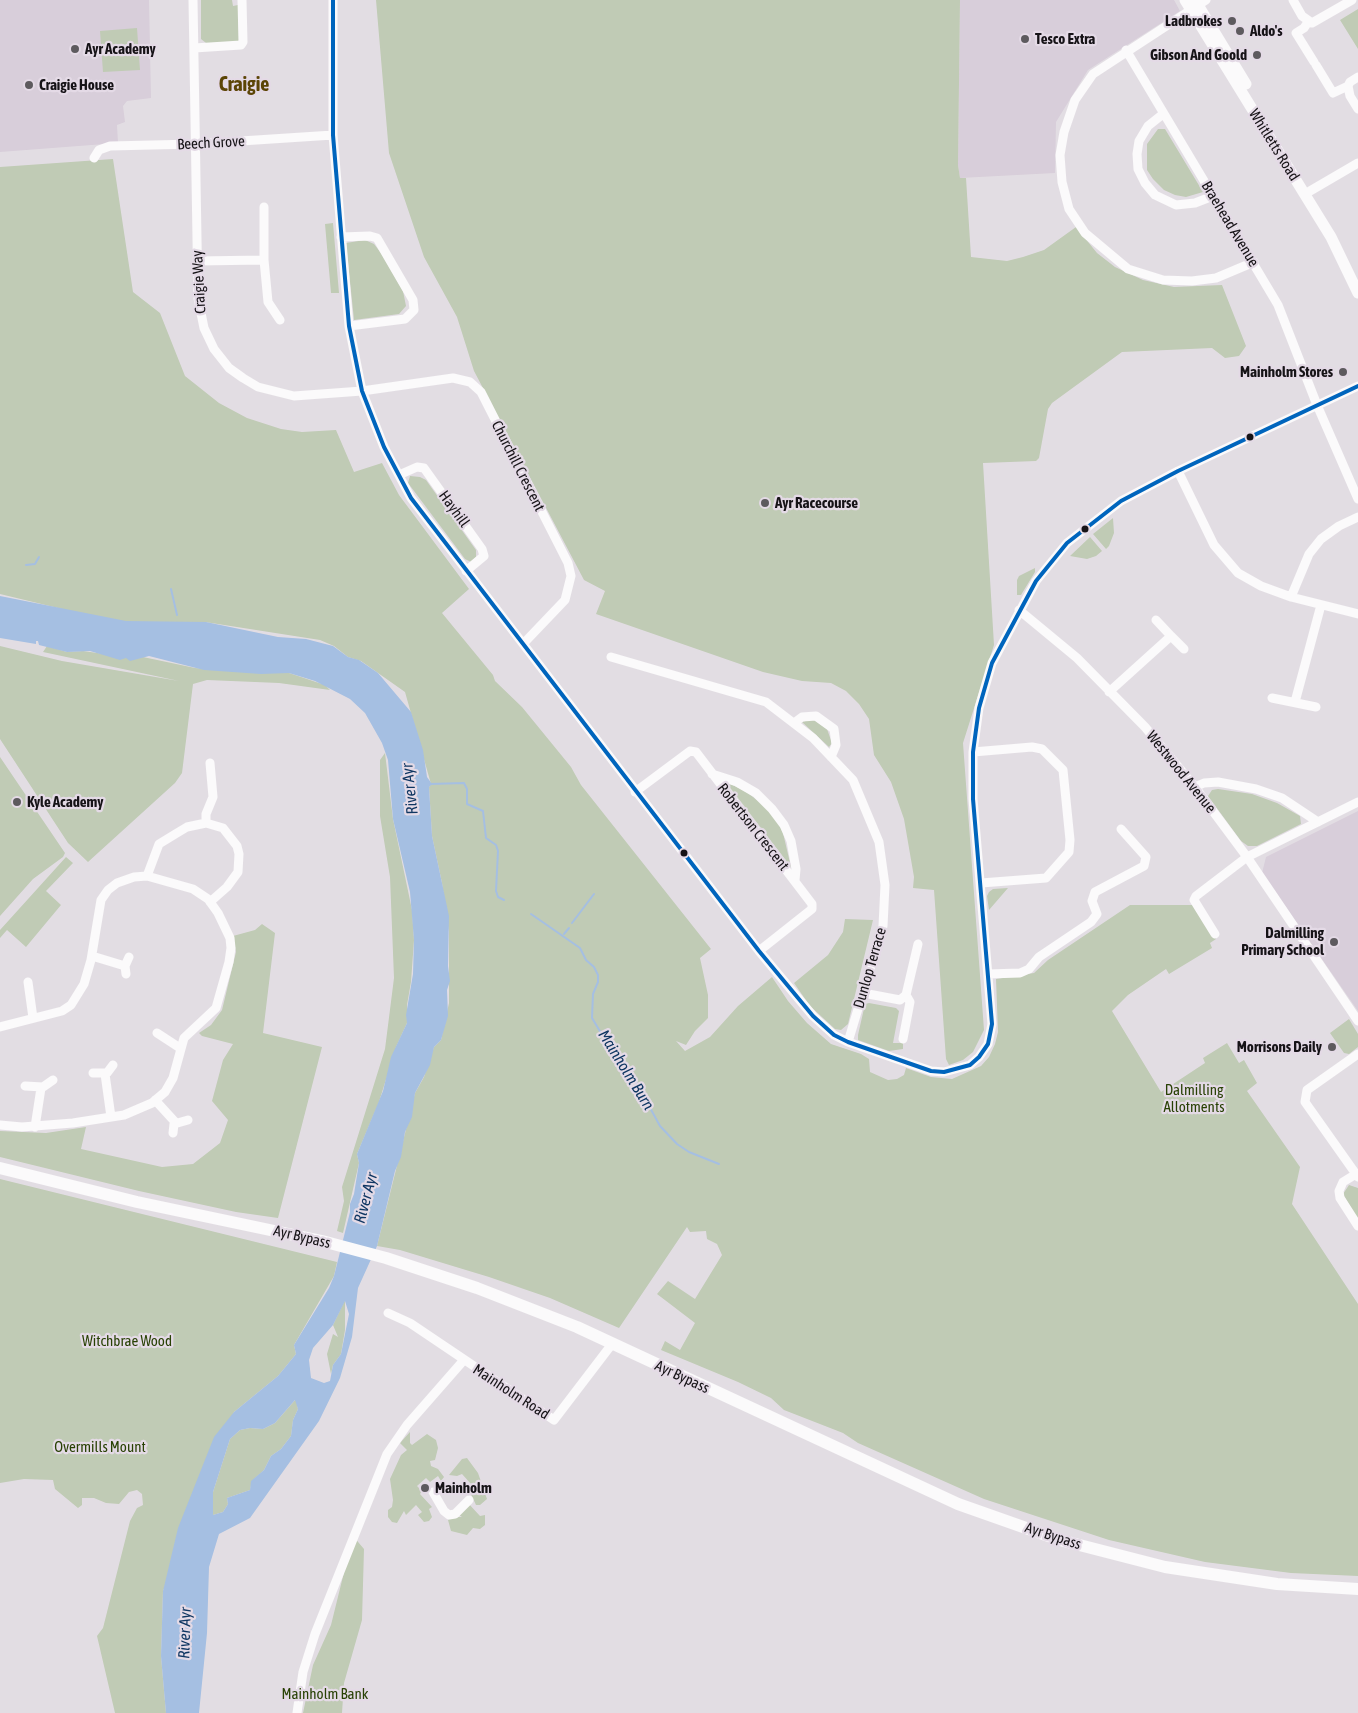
<!DOCTYPE html>
<html>
<head>
<meta charset="utf-8">
<style>
	body { margin:0 }
	canvas { display:block; background:#e2dde3 }
</style>
</head>
<body>
<canvas width="1358" height="1713"></canvas>
<script>
const g = document.querySelector('canvas').getContext('2d');
g.lineJoin = 'round';
function fill(path, color) {
  g.fillStyle = color;
  g.fill(path, 'evenodd');
}
function toPath(rows) {
  const path = new Path2D();
  for (const r of rows) {
    path.moveTo(r[0], r[1]);
    for (let i = 2; i < r.length; i += 2) path.lineTo(r[i], r[i + 1]);
  }
  return path;
}
function strokePath(path, color, width, dash) {
  g.strokeStyle = color;
  g.lineWidth = width;
  g.lineCap = dash ? 'butt' : 'round';
  g.setLineDash(dash || []);
  g.stroke(path);
}
function label(font, color, halo, rows, align = 'center') {
  g.font = font + ' "Asap Condensed",sans-serif';
  g.lineWidth = 4.5;
  g.setLineDash([]);
  g.textBaseline = 'middle';
  g.strokeStyle = halo;
  g.fillStyle = color;
  for (const [text, x, y, turn = 0] of rows) {
    g.save();
    g.translate(x, y);
    g.rotate((+turn || 0) * Math.PI / 180);
    g.textAlign = isNaN(turn) ? turn : align;
    if (halo) g.strokeText(text, 0, 0);
    g.fillText(text, 0, 0);
    g.restore();
  }
}
fill(toPath([
	[0,0,149,0,151,98,127,101,123,106,125,122,117,125,118,143,0,152],
	[960,0,1174,0,1180,11,1088,70,1056,122,1055,173,960,178,958,165],
	[1358,811,1358,1011,1262,873,1266,857]
]), '#d8ceda');
fill(toPath([
	[201,0,232,0,233,6,238,5,239,40,236,43,206,43,201,39],
	[376,0,960,0,958,165,960,178,966,178,971,257,1007,261,1023,257,1044,250,1076,227,1097,253,1115,267,1143,280,1174,287,1222,285,1246,346,1239,356,1225,358,1212,348,1122,352,1052,403,1048,409,1039,458,1036,461,983,463,994,645,963,743,984,1030,973,1052,963,1060,949,1065,946,1059,934,890,913,888,914,877,904,819,891,782,874,755,869,719,859,704,846,691,831,683,802,681,763,672,596,614,605,591,584,580,474,371,457,317,424,257,389,153],
	[1358,9,1358,49,1340,20],
	[137,28,140,70,103,72,100,31],
	[1158,129,1165,129,1203,192,1186,197,1175,195,1164,190,1153,179,1147,170,1147,144],
	[113,159,133,292,160,313,185,376,219,403,247,418,281,429,302,432,336,430,354,472,382,463,399,495,469,589,442,613,493,675,495,681,522,707,571,767,581,785,711,949,700,958,708,995,708,1018,695,1031,686,1045,676,1041,685,1051,710,1037,738,1006,772,977,788,1001,807,1023,831,1044,861,1054,869,1059,870,1072,888,1080,897,1079,904,1075,906,1068,931,1077,952,1079,981,1066,989,1057,995,1044,998,1032,996,979,1034,973,1048,960,1130,905,1193,905,1216,939,1210,943,1212,948,1169,974,1166,969,1128,995,1112,1011,1161,1092,1205,1063,1203,1058,1227,1043,1239,1063,1244,1060,1257,1083,1247,1091,1300,1167,1292,1204,1358,1304,1358,1576,1291,1573,1205,1562,1109,1540,984,1499,858,1443,843,1433,784,1410,771,1398,738,1382,661,1350,665,1341,680,1350,695,1323,657,1294,668,1281,695,1299,722,1255,717,1244,707,1239,706,1231,690,1232,687,1227,619,1328,550,1298,489,1277,400,1250,377,1246,415,1093,424,1077,434,1047,441,1040,449,1003,449,932,442,883,432,836,429,787,431,784,405,692,361,661,348,657,334,646,320,640,205,622,137,627,0,594,0,167],
	[333,223,339,293,331,293,325,224],
	[365,240,374,244,381,253,403,291,406,306,399,314,354,320,346,243],
	[410,476,420,477,426,480,476,550,476,557,471,562,465,559,408,483],
	[1113,518,1114,533,1109,546,1106,549,1093,534],
	[1090,537,1102,551,1096,556,1087,559,1070,556],
	[1035,568,1035,572,1021,595,1017,595,1017,580,1019,576],
	[0,646,62,661,179,681,43,652,47,646,67,652,83,651,126,657,143,657,195,668,255,673,289,673,325,685,330,690,279,683,207,680,193,684,182,773,175,783,88,862,68,843,0,739],
	[809,720,814,720,827,729,832,743,829,747,802,722],
	[385,753,393,819,412,910,414,940,411,982,407,1005,407,1023,396,1047,379,1102,357,1154,359,1163,343,1233,337,1231,344,1201,342,1187,385,1049,394,978,390,877,380,816,380,760],
	[0,757,65,853,63,857,33,879,0,916],
	[725,781,748,793,767,808,777,820,783,833,791,867],
	[1218,789,1252,794,1277,803,1300,816,1301,824,1257,846,1248,846,1241,841,1208,796,1212,790],
	[66,857,73,863,46,891,61,905,26,947,7,930,0,938,0,930],
	[1008,888,989,910,987,896,989,892,993,889],
	[845,919,873,920,848,1024,841,1030,835,1029,810,1006,794,983,828,955,843,932],
	[262,924,275,933,263,1033,322,1047,278,1218,236,1212,139,1191,0,1157,0,1131,46,1133,86,1127,81,1149,162,1167,193,1164,220,1143,228,1120,212,1101,223,1060,233,1044,202,1036,199,1033,211,1025,222,1010,236,952,233,936,255,930],
	[869,1003,896,1008,899,1011,893,1043,903,1043,903,1049,889,1051,858,1040,858,1035,865,1004],
	[1349,1019,1358,1034,1358,1047,1349,1054,1344,1053,1330,1033],
	[0,1179,337,1262,334,1276,294,1345,296,1354,278,1376,234,1412,163,1591,161,1656,166,1713,115,1713,97,1636,103,1628,130,1521,137,1508,143,1505,142,1494,137,1490,129,1492,119,1504,106,1503,94,1498,82,1498,82,1505,78,1508,55,1489,53,1480,24,1479,0,1483],
	[1349,1185,1358,1188,1358,1220,1343,1194],
	[345,1300,345,1330,341,1354,333,1365,331,1374,327,1354,333,1334,338,1337,333,1325],
	[296,1399,298,1409,293,1420,291,1436,281,1449,271,1456,264,1470,252,1481,250,1490,227,1498,228,1504,223,1512,213,1515,213,1492,230,1439,240,1430,250,1428,263,1429,275,1423],
	[410,1432,410,1443,412,1445,427,1434,436,1440,438,1448,435,1460,430,1461,431,1466,438,1469,444,1477,441,1481,438,1476,430,1482,426,1478,417,1486,422,1491,420,1494,432,1507,429,1509,432,1517,429,1521,424,1522,418,1515,422,1512,416,1505,406,1515,404,1511,397,1523,392,1522,388,1517,388,1510,392,1507,393,1500,390,1479,401,1455,407,1450,400,1443],
	[467,1458,478,1473,487,1499,480,1505,476,1505,469,1490,471,1484,462,1474,457,1476,449,1475,462,1459],
	[468,1503,480,1516,485,1515,485,1525,480,1529,473,1528,467,1535,451,1531,448,1520,453,1517,462,1517,453,1511],
	[353,1536,364,1549,362,1620,344,1683,342,1713,303,1713,313,1665,331,1625]
]), '#c0cbb5');
fill(toPath([
	[0,596,126,621,206,622,278,637,306,639,333,646,348,657,359,660,378,673,411,712,423,750,427,777,432,784,429,787,432,836,449,916,448,966,450,981,447,990,448,1016,441,1040,434,1047,430,1065,415,1093,412,1117,405,1132,401,1157,395,1171,377,1246,358,1288,352,1337,340,1378,319,1421,250,1518,219,1534,209,1567,207,1633,199,1713,166,1713,161,1656,163,1591,178,1528,214,1437,234,1412,278,1376,296,1354,294,1345,329,1288,334,1276,350,1212,350,1204,354,1194,359,1163,357,1154,383,1091,391,1057,407,1023,406,1015,413,974,414,940,410,892,393,819,388,760,382,743,365,713,350,699,315,681,289,673,261,674,204,670,149,656,130,661,126,658,120,660,90,651,67,652,39,645,38,641,36,641,36,644,0,638],
	[345,1301,349,1314,341,1354,333,1365,330,1381,324,1383,311,1378,309,1360,313,1348,333,1325],
	[295,1400,298,1409,293,1420,291,1436,281,1449,271,1456,264,1470,251,1481,250,1490,227,1498,228,1504,223,1512,213,1515,213,1492,230,1439,240,1430,250,1428,263,1429,275,1423]
]), '#a5bfe2');
strokePath(toPath([
	[26,565,35,564,39,557],
	[171,589,177,615],
	[430,784,464,783,467,789,467,804,483,811,486,838,496,845,498,851,496,891,498,897,504,900],
	[531,914,580,948,586,960,594,967,598,975,598,982,593,994,592,1018,601,1033,615,1048,625,1062,660,1126,677,1144,689,1152,719,1164],
	[572,923,594,894],
	[564,934,569,928]
]), '#a5bfe2', 2);
strokePath(toPath([
	[193,0,198,298,204,328,214,349,229,368,243,378,258,387,294,396,362,391,453,378,470,382,481,392,568,563,571,576,565,600,523,644],
	[333,0,333,135,349,326,362,391,384,447,411,498,759,951,813,1016,834,1035,848,1042,931,1071,944,1072,970,1065,979,1057,988,1044,992,1024,973,799,973,752,979,708,992,663,1036,581,1067,543,1121,501,1178,471,1358,386],
	[1206,0,1093,74,1075,100,1064,132,1060,155,1062,182,1069,209,1085,233,1128,269,1163,280,1192,281,1216,278,1254,262],
	[1293,0,1302,16,1312,23,1352,0],
	[1308,22,1304,28,1296,33,1314,62],
	[194,48,241,45,243,42,242,0],
	[1126,50,1278,305,1317,405,1358,499],
	[1316,65,1333,93,1348,86],
	[1358,77,1350,82,1348,86,1350,96,1358,109],
	[1163,114,1148,126,1139,141,1137,154,1138,169,1145,183,1155,195,1176,205,1195,203,1213,196],
	[94,158,99,150,110,146,195,144,333,135],
	[1310,191,1358,163],
	[264,207,264,260,268,302,280,320],
	[341,237,370,236,377,238,413,300,414,310,405,319,349,326],
	[197,261,264,260],
	[1178,471,1214,545,1238,573,1261,586,1291,597,1358,614],
	[399,475,417,467,424,468,482,549,484,556,466,571],
	[1291,597,1309,554,1321,539,1339,526,1358,517],
	[1019,610,1077,658,1145,727,1195,787,1247,857,1358,1021],
	[1156,620,1171,636],
	[611,657,766,702,813,738,853,780,879,842,885,885,883,926,848,1042],
	[1109,692,1171,636,1184,649],
	[1272,698,1316,707],
	[1295,702,1321,605],
	[794,723,802,717,816,716,834,729,836,745,831,757],
	[973,752,1032,747,1042,749,1063,770,1070,840,1069,852,1046,878,981,883],
	[712,774,737,782,756,793,772,809,784,825,791,841,796,869,795,880],
	[1195,787,1204,783,1218,782,1256,789,1282,798,1318,822],
	[635,792,690,751,696,752,812,904,812,909,759,951],
	[206,823,206,814,213,797,210,763],
	[147,876,159,844,177,833,187,827,206,823,223,828,237,846,239,854,238,872,227,887,210,902],
	[1215,934,1194,900,1196,896,1247,857,1358,802],
	[92,956,125,966],
	[126,974,125,966,129,957],
	[988,974,1020,973,1029,969,1039,957,1091,922,1097,914,1092,901,1095,892,1144,866,1146,857,1121,829],
	[28,982,33,1018],
	[863,993,900,1000,906,995,918,944],
	[0,1027,62,1011,71,1005,84,984,91,960,101,900,108,890,117,883,134,877,147,876,193,889,208,899,218,913,230,938,231,948,229,962,216,1008,184,1038,173,1078,165,1092,152,1103,124,1115,73,1123,22,1127,0,1125],
	[157,1033,180,1048],
	[903,1039,910,1002,906,995],
	[1358,1054,1307,1090,1305,1102,1358,1177],
	[93,1073,107,1073,113,1065],
	[105,1074,111,1117],
	[25,1086,43,1087,53,1080],
	[155,1100,176,1123],
	[35,1127,41,1088],
	[173,1133,174,1124,188,1120],
	[1356,1174,1343,1182,1339,1191,1340,1198,1358,1226],
	[388,1313,410,1323,554,1420,612,1344],
	[433,1492,444,1511,449,1515,455,1514,469,1500],
	[297,1713,303,1672,315,1634,387,1454,407,1425,463,1361]
]), '#fbfafb', 9);
strokePath(toPath([
	[1185,0,1331,237,1358,293],
	[1195,0,1246,84]
]), '#fbfafb', 11);
strokePath(toPath([
	[0,1168,137,1202,322,1241,386,1258,477,1288,577,1327,958,1504,1060,1540,1165,1567,1277,1584,1358,1589]
]), '#fbfafb', 12);
strokePath(toPath([
	[333,0,333,135,349,326,362,391,384,447,411,498,759,951,813,1016,834,1035,848,1042,931,1071,944,1072,970,1065,979,1057,988,1044,992,1024,973,799,973,752,979,708,992,663,1036,581,1067,543,1121,501,1178,471,1358,386]
]), '#0065bd', 4);
for (const [x, y, r, color] of [
	[1232,21,5,"#5d5a5e"],
	[1240,31,5,"#5d5a5e"],
	[1025,39,5,"#5d5a5e"],
	[75,49,5,"#5d5a5e"],
	[1257,55,5,"#5d5a5e"],
	[29,85,5,"#5d5a5e"],
	[1343,372,5,"#5d5a5e"],
	[1250,437,4.5,"#161317"],
	[765,503,5,"#5d5a5e"],
	[1085,529,4.5,"#161317"],
	[17,802,5,"#5d5a5e"],
	[684,853,4.5,"#161317"],
	[1334,942,5,"#5d5a5e"],
	[1332,1047,5,"#5d5a5e"],
	[425,1488,5,"#5d5a5e"]
]) {
  const dot = new Path2D();
  dot.arc(x, y, r, 0, 2 * Math.PI);
  g.fillStyle = color;
  g.fill(dot);
  strokePath(dot, '#e4dae6', 2);
}
label('bold 15px', '#161317', '#e4dae6', [
	["Ladbrokes",1222,21,"right"],
	["Aldo's",1250,31],
	["Tesco Extra",1035,39],
	["Ayr Academy",85,49],
	["Gibson And Goold",1247,55,"right"],
	["Craigie House",39,85],
	["Mainholm Stores",1333,372,"right"],
	["Ayr Racecourse",775,503],
	["Kyle Academy",27,802],
	["Dalmilling",1324,933,"right"],
	["Primary School",1324,950,"right"],
	["Morrisons Daily",1322,1047,"right"],
	["Mainholm",435,1488]
], 'left');
label('15px', '#161317', '#e4dae6', [
	["Beech Grove",211,143,-3],
	["Whitletts Road",1274,145,58],
	["Braehead Avenue",1230,224,59],
	["Craigie Way",199,282,-93],
	["Churchill Crescent",518,466,63],
	["Hayhill",454,509,54],
	["Westwood Avenue",1181,772,51],
	["Robertson Crescent",753,827,52],
	["Dunlop Terrace",870,968,-74],
	["Ayr Bypass",302,1237,13],
	["Ayr Bypass",682,1377,25],
	["Mainholm Road",511,1392,33],
	["Ayr Bypass",1053,1536,18]
]);
label('15px', '#284104', '#e4dae6', [
	["Dalmilling",1194,1090],
	["Allotments",1194,1107],
	["Witchbrae Wood",127,1341],
	["Overmills Mount",100,1447],
	["Mainholm Bank",325,1694]
]);
label('italic 16px', '#0f3662', '#e4dae6', [
	["River Ayr",410,789,-96],
	["Mainholm Burn",626,1070,58],
	["River Ayr",366,1198,-75],
	["River Ayr",185,1633,-88]
]);
label('bold 20px', '#5b4505', '#e4dae6', [
	["Craigie",244,85]
]);
</script>
</body>
</html>
